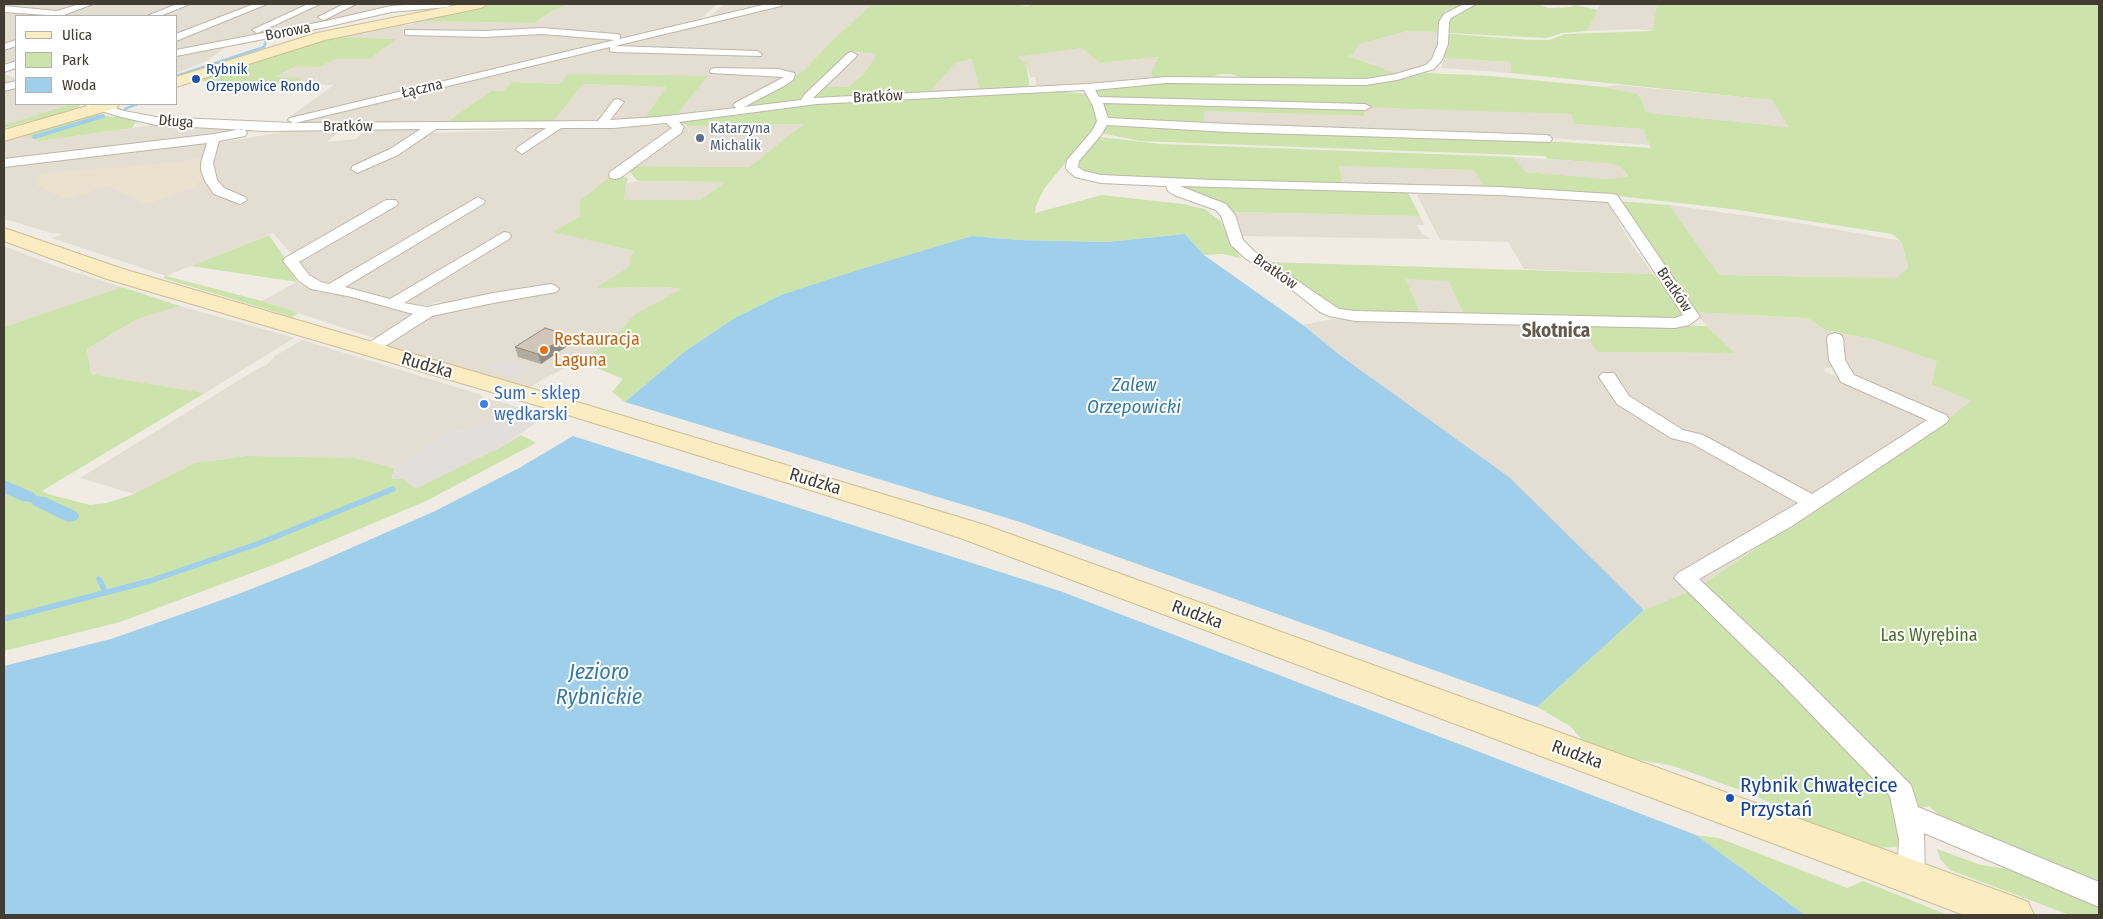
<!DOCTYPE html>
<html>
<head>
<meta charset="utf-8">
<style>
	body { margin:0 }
	#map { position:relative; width:2103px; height:919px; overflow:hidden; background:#f0ece3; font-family:"Fira Sans Condensed",sans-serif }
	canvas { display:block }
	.frame { position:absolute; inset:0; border:5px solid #423c33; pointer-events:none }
	.legend { position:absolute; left:15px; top:15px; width:162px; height:90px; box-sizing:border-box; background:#fff; border:1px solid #b3b1ad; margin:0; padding:6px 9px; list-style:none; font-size:15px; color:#423c33 }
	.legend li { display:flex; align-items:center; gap:10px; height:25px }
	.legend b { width:25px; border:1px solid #b3b1ad }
</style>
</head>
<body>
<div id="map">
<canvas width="2103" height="919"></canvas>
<div class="frame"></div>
<ul class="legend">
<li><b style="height:6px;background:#fcecc1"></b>Ulica</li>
<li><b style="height:14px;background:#cce3ac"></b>Park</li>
<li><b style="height:14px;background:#a0cfec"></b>Woda</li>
</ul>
</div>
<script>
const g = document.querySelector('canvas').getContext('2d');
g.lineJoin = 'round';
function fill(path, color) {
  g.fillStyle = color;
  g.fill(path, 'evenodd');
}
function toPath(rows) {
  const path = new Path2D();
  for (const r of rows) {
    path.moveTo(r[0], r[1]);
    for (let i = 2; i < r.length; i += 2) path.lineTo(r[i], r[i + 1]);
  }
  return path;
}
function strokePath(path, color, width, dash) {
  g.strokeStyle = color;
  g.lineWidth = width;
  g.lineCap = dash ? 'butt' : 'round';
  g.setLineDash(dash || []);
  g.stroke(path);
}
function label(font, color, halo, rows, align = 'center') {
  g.font = font + ' "Fira Sans Condensed",sans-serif';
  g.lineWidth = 4;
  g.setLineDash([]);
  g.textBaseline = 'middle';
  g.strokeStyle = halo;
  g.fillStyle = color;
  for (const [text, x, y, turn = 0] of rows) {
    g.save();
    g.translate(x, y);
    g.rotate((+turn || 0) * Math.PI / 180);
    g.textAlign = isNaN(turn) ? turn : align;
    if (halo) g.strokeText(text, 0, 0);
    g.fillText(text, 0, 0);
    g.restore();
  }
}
fill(toPath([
	[4,4,427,4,230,44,207,61,176,73,176,16,16,16,16,62,4,63],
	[571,4,717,4,697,22,634,38,524,28,480,33,407,31,405,33,483,34,515,31,626,40,285,120,334,85,293,84,303,78,274,78,296,66,320,67,335,59,370,59,395,39,338,37,393,25,411,25,417,21,535,23,551,11],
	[725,4,766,4,708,18],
	[786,4,872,4,835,38,803,71,746,107,675,115,708,76,559,84,512,82,503,91,491,91,444,124,288,123],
	[1600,4,1657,4,1652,31,1638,29,1587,31],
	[1408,31,1438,32,1438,44,1432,61,1425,68,1400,73,1381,70,1373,64,1347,56,1359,44],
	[1082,48,1100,63,1160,57,1151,72,1153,79,1037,88,1035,77,1030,77,1026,63,1016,57],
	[852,50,878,53,864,74,848,87,821,87],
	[1444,58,1511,62,1511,73,1441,68],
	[973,59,980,91,929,93,955,63],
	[4,74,16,78,16,104,71,104,4,125],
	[583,84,666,87,643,120,552,123],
	[1618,85,1772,100,1790,127,1649,113,1645,111,1642,101,1618,90,1604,87],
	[1365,106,1571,114,1574,124,1644,129,1650,145,1539,137,1204,126,1204,111,1364,116],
	[160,124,238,129,232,132,41,157,4,160,4,140,24,134,41,141],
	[805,124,749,167,634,166,667,141,676,138,675,135,688,126],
	[672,125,675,128,580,200,580,216,554,232,635,251,630,259,629,267,597,288,664,287,683,289,635,314,612,340,580,361,541,380,525,391,382,344,429,317,454,309,452,304,438,302,429,305,412,304,407,302,409,297,393,299,353,291,311,277,273,233,166,276,52,238,62,234,52,233,4,219,4,165,202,142,224,142,300,129,342,129,327,142,356,139,361,134,373,128,420,129,421,130,386,154,350,170,355,171,427,133],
	[1513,157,1604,163,1620,166,1629,178,1607,179,1524,172],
	[1339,166,1474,170,1484,188,1343,185],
	[638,181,725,182,700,200,624,200,626,183],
	[1416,193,1483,194,1610,202,1618,221,1632,245,1653,274,1524,269,1508,242,1440,240],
	[1669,205,1799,223,1902,241,1908,269,1897,278,1718,275],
	[1234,212,1420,216,1424,225,1417,225,1422,234,1431,239,1242,236],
	[4,246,58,267,122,287,4,327],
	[1406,279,1449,280,1465,317,1421,316],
	[297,282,318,292,363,298,415,315,377,339,262,301],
	[180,306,281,334,294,338,205,393,91,374,87,349,137,319],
	[1694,312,1807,318,1825,330,1872,339,1938,361,1971,401,1947,419,1834,368,1825,368,1824,370,1826,372,1941,423,1785,521,1744,556,1697,588,1644,610,1508,477,1341,356,1303,325,1333,319,1578,324,1599,352,1733,353],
	[302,340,482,395,481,397,508,404,503,413,487,423,464,431,453,430,394,468,353,458,246,456,194,463,134,494,80,478,254,371,268,364,275,356]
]), '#e4ddd1');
fill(toPath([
	[202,158,204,177,198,183,199,186,147,204,107,186,67,200,37,185,38,175,53,172,178,162]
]), '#e9e0cd');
fill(toPath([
	[494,4,571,4,551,11,535,23,417,21],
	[872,4,1008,4,1029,6,1030,4,1464,4,1446,11,1442,16,1438,32,1408,31,1359,44,1353,54,1348,56,1385,69,1383,70,1400,73,1357,81,1244,78,1230,74,1221,74,1208,78,1179,77,1153,79,1151,72,1159,57,1100,63,1082,48,1017,57,1026,63,1030,89,980,91,972,59,955,63,929,93,809,101,821,87,848,87,864,74,877,54,852,51,802,101,746,107,803,71,835,38],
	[1478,4,1536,4,1549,8,1569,7,1576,5,1598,10,1587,31,1562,33,1546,38,1448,33,1447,20,1462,9],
	[1657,4,2099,4,2099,915,2070,915,1950,870,1940,859,1937,849,1981,865,2008,869,1994,852,1947,823,1929,806,1910,811,1907,842,1897,847,1875,848,1813,824,1754,795,1673,766,1636,759,1607,751,1582,740,1570,726,1537,707,1644,610,1697,588,1947,419,1971,401,1932,384,1937,361,1872,339,1825,330,1807,318,1694,312,1617,201,1669,205,1719,275,1897,278,1908,268,1902,242,1892,234,1732,209,1618,196,1484,188,1474,170,1339,166,1343,185,1095,176,1078,168,1077,163,1099,137,1161,144,1513,157,1525,172,1607,179,1629,177,1620,166,1604,163,1548,159,1545,156,1140,141,1101,133,1106,125,1114,123,1562,142,1651,148,1643,129,1574,124,1571,114,1098,98,1094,91,1097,89,1185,79,1341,85,1404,78,1426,73,1491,76,1604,87,1637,94,1642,101,1645,111,1649,113,1789,127,1772,100,1511,73,1511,62,1444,58,1447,35,1452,34,1530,40,1550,40,1565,34,1652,31],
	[341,37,396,39,370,59,335,59,320,67,296,66,275,77,304,78,293,84,195,81,320,40],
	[568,74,708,76,676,115,643,120,666,87,583,84,552,123,444,124,491,91,503,91,512,82,559,84],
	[1054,91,1088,94,1093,103,1097,124,1044,189,1036,206,1035,213,1102,195,1183,204,1205,209,1221,222,1230,235,1240,258,1223,254,1204,255,1185,234,1107,242,1019,240,972,236,781,295,733,319,684,352,625,402,612,392,623,379,580,361,612,340,635,314,682,289,664,287,596,288,629,267,631,255,635,251,553,232,580,216,580,200,610,177,623,176,628,179,626,184,624,200,700,200,725,182,638,181,633,176,628,168,634,166,749,167,804,124,688,126,675,120,850,100],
	[1101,101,1365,108,1364,116,1204,111,1204,126,1112,120,1106,117],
	[71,104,80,105,78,109,72,111,4,128,4,125],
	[96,114,113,117,118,116,139,122,135,123,132,128,40,141,24,134],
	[1181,185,1407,191,1420,216,1234,212,1217,201,1181,189],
	[269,235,286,260,297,282,191,266],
	[1265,262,1653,274,1686,316,1683,319,1465,317,1449,281,1406,279,1421,316,1341,313],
	[166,276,262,301,299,313,292,317,163,278],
	[122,287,180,306,137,319,87,349,91,374,205,393,42,491,48,494,90,505,107,503,134,494,194,463,247,456,355,458,394,468,392,478,403,479,416,488,505,445,521,435,536,443,426,501,281,562,120,622,4,651,4,327],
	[1578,324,1707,326,1734,353,1598,352],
	[1696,835,1719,838,1847,888,1863,881,1948,915,1805,915]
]), '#cce3ac');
fill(toPath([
	[502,360,503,360,533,368,519,378,488,369],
	[508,404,545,416,505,445,415,489,403,479,392,479,394,468,453,430,464,431,487,423,503,413]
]), '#e1dedb');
fill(toPath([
	[1185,234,1204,255,1303,325,1341,356,1509,477,1644,610,1537,707,1020,522,625,402,684,352,733,319,781,295,858,270,972,236,1019,240,1107,242],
	[573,436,1060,591,1696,835,1805,915,4,915,4,666,111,639,233,596,310,566,435,511,519,468]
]), '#a0cfec');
strokePath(toPath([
	[176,76,264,47,266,41],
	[125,109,137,104]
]), '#a0cfec', 2.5);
strokePath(toPath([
	[34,137,103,116]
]), '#a0cfec', 4);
strokePath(toPath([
	[99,579,106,593],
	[4,619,150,581,260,543,393,489]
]), '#a0cfec', 5.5);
fill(toPath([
	[4,480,34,493,36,496,45,497,77,512,79,516,77,520,70,522,63,520,33,505,31,502,22,501,4,493,4,480]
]), '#a0cfec');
const street = toPath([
	[80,4,93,4,61,16,4,12,4,6,57,11,80,4],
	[177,4,190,4,160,16,147,16,177,4],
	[254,4,267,4,176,41,176,34,254,4],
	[308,4,320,4,260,32,257,33,252,30,308,4],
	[344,4,356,4,326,19,323,20,318,17,344,4],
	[419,4,453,4,448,7,391,12,326,27,176,56,176,50,326,21,391,6,419,4],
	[767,4,783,4,781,6,615,46,757,51,762,54,761,56,614,52,610,51,610,47,295,123,598,121,614,100,618,99,624,102,610,120,658,117,736,108,733,105,735,103,784,77,711,73,710,71,711,69,715,68,778,69,794,73,795,75,793,80,786,85,744,107,801,100,805,94,848,53,852,52,857,55,856,57,813,98,1088,84,1166,77,1366,79,1396,74,1426,65,1432,59,1438,44,1439,22,1444,14,1464,4,1476,4,1451,18,1449,22,1448,44,1442,60,1434,69,1397,80,1366,85,1166,83,1095,90,1099,97,1365,104,1371,107,1365,110,1103,103,1108,118,1228,124,1546,135,1550,136,1552,139,1550,142,1228,132,1107,125,1101,135,1079,161,1078,167,1084,171,1101,175,1213,180,1499,187,1612,194,1617,195,1700,317,1689,325,1675,328,1355,321,1329,316,1320,312,1281,281,1245,258,1231,245,1221,216,1216,210,1174,195,1168,191,1166,186,1101,183,1075,177,1068,171,1066,168,1067,160,1092,131,1097,121,1093,106,1084,90,817,104,679,122,684,127,681,133,620,178,615,179,610,178,609,175,610,172,672,128,666,123,613,128,561,128,522,154,516,150,518,147,546,128,436,129,398,155,357,173,351,169,353,166,390,149,421,129,264,131,156,125,117,116,87,106,85,104,102,104,124,111,156,117,293,123,288,120,290,118,615,40,542,34,484,37,408,35,405,34,405,30,484,31,542,28,616,34,620,35,620,39,767,4],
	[1180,186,1499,195,1608,202,1683,315,1675,318,1355,311,1339,309,1255,252,1243,240,1235,215,1226,204,1180,186],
	[16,40,16,46,4,50,4,44,16,40],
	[16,61,16,68,4,72,4,65,16,61],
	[16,81,16,88,4,91,4,84,16,81],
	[241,129,245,130,247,133,245,136,219,141,213,163,217,180,224,188,245,197,247,200,240,204,214,194,205,181,201,170,201,163,207,143,4,167,4,159,214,134,241,129],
	[478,197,485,201,483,204,345,287,390,299,504,232,509,233,511,236,509,239,404,303,427,307,493,293,551,284,556,286,559,289,556,292,493,303,432,316,376,352,370,354,364,352,362,349,364,346,413,314,352,297,311,289,299,281,283,261,285,258,386,200,396,200,398,203,396,206,299,262,309,275,321,282,329,284,478,197],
	[1835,333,1841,335,1843,338,1845,360,1854,375,1946,415,1949,419,1946,423,1792,526,1699,579,1795,669,1911,785,1918,807,2099,882,2099,907,1924,833,1925,877,1921,886,1911,889,1901,886,1897,877,1899,840,1890,796,1779,681,1674,578,1678,573,1798,503,1691,443,1671,438,1617,404,1599,377,1602,373,1614,373,1629,396,1683,430,1703,435,1812,494,1927,420,1841,382,1829,360,1827,338,1829,335,1835,333]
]);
const secondary = toPath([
	[462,4,488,4,481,8,325,40,176,87,176,77,317,33,462,4],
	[94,104,119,104,117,108,4,141,4,130,94,104],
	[4,228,123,269,557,396,985,525,2013,896,2028,902,2034,915,1964,915,963,539,894,516,539,406,107,279,4,241,4,228]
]);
strokePath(street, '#beb6a9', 2);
strokePath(secondary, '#cfbe94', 2);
fill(street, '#fff');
fill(secondary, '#fcecc1');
fill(toPath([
	[568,335,570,344,541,364,518,357,515,347]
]), '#b4ab9f');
fill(toPath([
	[568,335,570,344,541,364,538,354]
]), '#928b82');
const building = toPath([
	[545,328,568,335,538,354,515,347,545,328]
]);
fill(building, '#d1c7b9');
strokePath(building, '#928b82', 1);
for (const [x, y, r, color] of [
	[196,79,5,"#1a4fb4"],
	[700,138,5,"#5c6f8a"],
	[544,350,5,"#e8710a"],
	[484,404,5,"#3f7fe0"],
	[1730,798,5,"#1a4fb4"]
]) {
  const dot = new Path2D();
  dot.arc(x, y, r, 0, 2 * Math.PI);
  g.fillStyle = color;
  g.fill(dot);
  strokePath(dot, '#fff', 2);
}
label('15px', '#423c33', '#fff', [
	["Borowa",288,32,-11],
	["Łączna",422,89,-13],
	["Bratków",878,97,-3],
	["Długa",176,122,5],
	["Bratków",348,127],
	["Bratków",1275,272,35],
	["Bratków",1674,290,56]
]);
label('15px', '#164399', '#fff', [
	["Rybnik",206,70],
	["Orzepowice Rondo",206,87]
], 'left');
label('15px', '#4e5e75', '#fff', [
	["Katarzyna",710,129],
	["Michalik",710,146]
], 'left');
label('18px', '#c56008', '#fff', [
	["Restauracja",554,340],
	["Laguna",554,361]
], 'left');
label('18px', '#423c33', '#fff', [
	["Rudzka",427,366,16],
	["Rudzka",815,482,17],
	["Rudzka",1197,615,20],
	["Rudzka",1577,755,20]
]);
label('18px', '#366cbe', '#fff', [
	["Sum - sklep",494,394],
	["wędkarski",494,415]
], 'left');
label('18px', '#47702a', '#fff', [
	["Las Wyrębina",1929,636]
]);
label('bold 19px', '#64594b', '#fff', [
	["Skotnica",1556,332]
]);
label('italic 19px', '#337aa7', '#fff', [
	["Zalew",1134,386],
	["Orzepowicki",1134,408]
]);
label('21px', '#164399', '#fff', [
	["Rybnik Chwałęcice",1740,786],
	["Przystań",1740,810]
], 'left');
label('italic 22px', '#337aa7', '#fff', [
	["Jezioro",599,673],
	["Rybnickie",599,698]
]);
</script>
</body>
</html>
